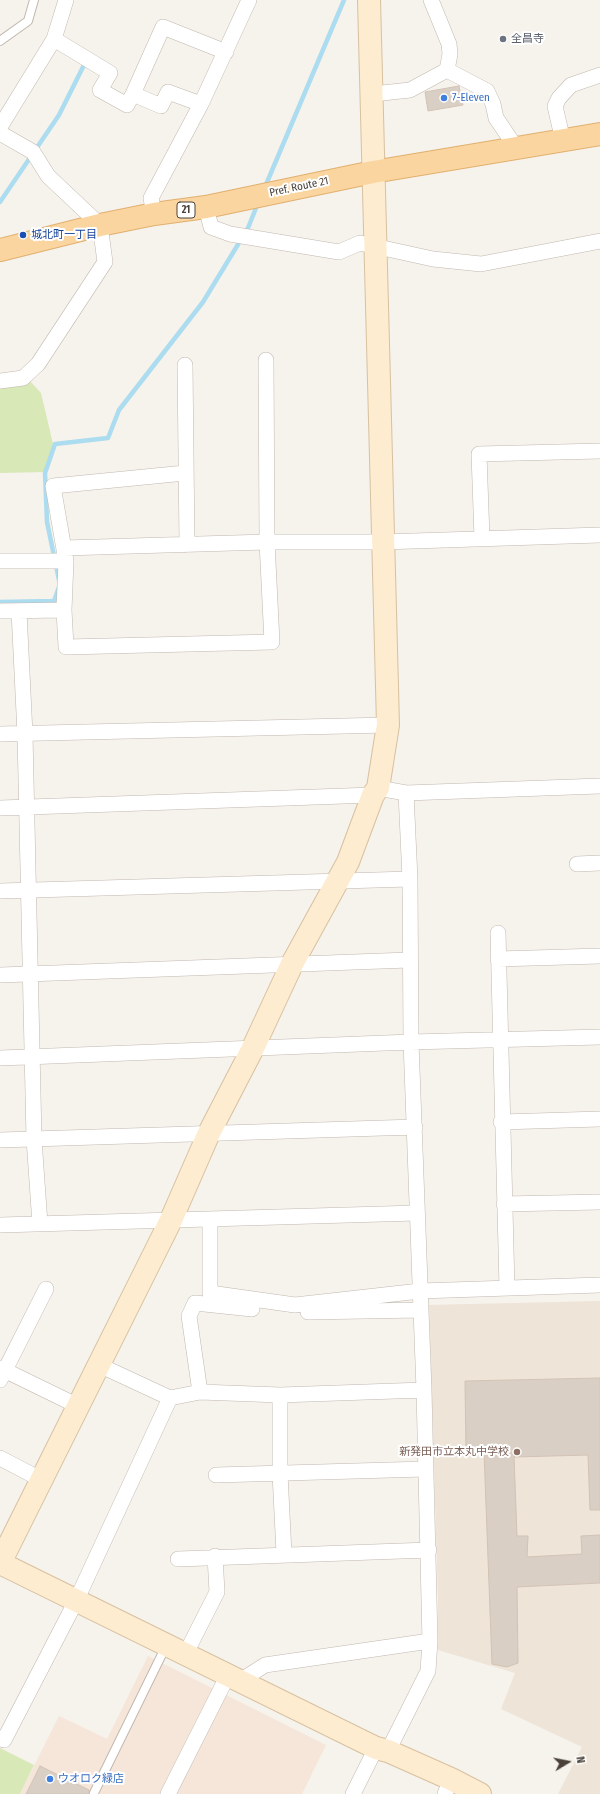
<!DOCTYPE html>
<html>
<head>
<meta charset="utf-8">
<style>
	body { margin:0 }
	#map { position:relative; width:600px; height:1794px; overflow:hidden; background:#f6f2ec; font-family:"Fira Sans Condensed",sans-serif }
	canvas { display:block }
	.north { position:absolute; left:548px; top:1742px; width:40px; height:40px; -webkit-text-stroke:3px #fff; paint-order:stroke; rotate:80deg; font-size:11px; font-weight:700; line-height:16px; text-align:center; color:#4a423a }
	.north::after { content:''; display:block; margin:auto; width:14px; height:18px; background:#4a423a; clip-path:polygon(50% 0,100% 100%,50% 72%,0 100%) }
</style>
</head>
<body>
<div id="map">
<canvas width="600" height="1794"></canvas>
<div class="north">N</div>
</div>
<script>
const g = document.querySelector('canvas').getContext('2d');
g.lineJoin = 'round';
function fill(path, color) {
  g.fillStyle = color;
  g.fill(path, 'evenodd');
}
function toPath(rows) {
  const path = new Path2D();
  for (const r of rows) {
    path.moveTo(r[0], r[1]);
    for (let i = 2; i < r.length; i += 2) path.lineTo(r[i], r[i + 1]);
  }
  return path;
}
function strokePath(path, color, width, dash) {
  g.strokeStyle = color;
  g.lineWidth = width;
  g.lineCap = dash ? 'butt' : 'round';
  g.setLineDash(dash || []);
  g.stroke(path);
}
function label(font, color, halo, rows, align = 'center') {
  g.font = font + ' "Fira Sans Condensed","Noto Sans JP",sans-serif';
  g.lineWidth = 4;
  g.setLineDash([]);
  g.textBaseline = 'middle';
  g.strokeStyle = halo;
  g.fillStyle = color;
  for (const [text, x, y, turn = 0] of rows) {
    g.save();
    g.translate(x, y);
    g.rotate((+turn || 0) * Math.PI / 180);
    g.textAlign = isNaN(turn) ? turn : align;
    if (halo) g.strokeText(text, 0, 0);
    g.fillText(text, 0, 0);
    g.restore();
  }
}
fill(toPath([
	[148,1656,326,1745,302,1794,20,1794,59,1716,107,1739]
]), '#f6e6d9');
fill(toPath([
	[600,1301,600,1794,558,1794,582,1747,501,1709,515,1673,438,1650,438,1599,429,1305]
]), '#eee4d7');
fill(toPath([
	[29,380,41,393,53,444,45,472,0,473,0,381],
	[0,1748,34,1765,20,1794,0,1794]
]), '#d8e8b7');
strokePath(toPath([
	[265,187,344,0],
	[0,202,59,115,84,65],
	[59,580,47,522,45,473,55,444,108,438,119,410,203,302,248,228,258,203],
	[0,602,54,601,59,587]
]), '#acdcef', 4.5);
const building = toPath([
	[459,86,463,105,428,111,425,92,459,86],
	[600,1378,600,1510,590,1510,588,1455,514,1457,517,1536,528,1536,527,1557,582,1554,581,1536,600,1535,600,1583,517,1587,518,1663,507,1667,492,1664,484,1451,466,1451,465,1381,600,1378],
	[40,1766,89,1790,89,1794,26,1794,40,1766]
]);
fill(building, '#dacfc5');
strokePath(building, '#d2c3b5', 1);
const lane = toPath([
	[0,41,28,21,34,0],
	[94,1793,166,1646]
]);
const street = toPath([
	[54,39,110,73,100,90,127,105,133,94,161,106,168,92,201,104],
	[447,70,487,91,493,104,496,118,517,149],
	[133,94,163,27,226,52],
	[373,94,410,90,447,70,450,54,449,44,431,0],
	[0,127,54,39,66,0],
	[0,133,33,152,48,176,100,225,105,262,38,364,23,378,0,381],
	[563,141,555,106,559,98,571,85,600,75],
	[206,207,211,227,230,234,339,252,360,243,433,259,481,264,600,241],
	[154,214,151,198,201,104,249,0],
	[185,365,187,545],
	[185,473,53,486,66,561,64,610,66,647,272,642,267,542,266,360],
	[482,538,479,454,600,451],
	[64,548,267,542,382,542,600,535],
	[0,561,66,561],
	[0,611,64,610],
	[19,611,25,734,34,1139,40,1224],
	[0,734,388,725],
	[378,788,406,793,410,879,411,1042,424,1390,430,1641,428,1671,388,1751],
	[406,793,600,786],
	[0,808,373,795],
	[577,864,600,863],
	[0,891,410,879],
	[498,933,507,1288],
	[498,959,600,956],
	[0,975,409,960],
	[0,1058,411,1042,600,1037],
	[501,1122,600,1119],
	[0,1140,415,1127],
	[504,1204,600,1202],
	[210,1219,210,1293,295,1305,420,1291,600,1285],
	[0,1225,417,1213],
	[308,1312,421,1310],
	[99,1365,170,1398,200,1392,280,1395,424,1390],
	[0,1368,78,1406],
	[0,1380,46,1289],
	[200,1392,189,1316,195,1303,252,1309],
	[280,1395,280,1473,284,1554],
	[0,1458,42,1480],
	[216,1475,425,1469],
	[178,1559,429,1550],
	[186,1653,217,1592,215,1556],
	[240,1681,265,1665,430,1641],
	[0,1738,4,1740,76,1601,170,1398],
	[168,1794,228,1675],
	[353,1794,376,1748],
	[445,1794,451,1779]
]);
const secondary = toPath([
	[0,1563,171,1220,209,1133,253,1048,292,964,348,862,373,795,378,788,388,725,369,0],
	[0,1563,376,1748,388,1751,451,1779,480,1794]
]);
const primary = toPath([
	[0,250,100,225,154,214,206,207,373,172,600,134]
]);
strokePath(lane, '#c1b8af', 10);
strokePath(street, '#c1b8af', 16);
strokePath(secondary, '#d7c1a0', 24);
strokePath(primary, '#e1b06f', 24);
strokePath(lane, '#fff', 8);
strokePath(street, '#fff', 15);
strokePath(secondary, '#fdeccf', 22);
strokePath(primary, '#fbd5a0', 22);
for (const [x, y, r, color] of [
	[503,39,4,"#6b7280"],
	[444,98,4,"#3f7fe0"],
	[23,235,4,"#1a4fb4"],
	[517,1452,4,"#8d6e63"],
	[50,1779,4,"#3f7fe0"]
]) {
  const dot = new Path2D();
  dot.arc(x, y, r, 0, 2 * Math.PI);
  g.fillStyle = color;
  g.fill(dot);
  strokePath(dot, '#fff', 1.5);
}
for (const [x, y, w] of [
	[186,210,18]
]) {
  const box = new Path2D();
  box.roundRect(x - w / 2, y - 8, w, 16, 3);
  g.fillStyle = '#fff';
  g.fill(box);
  strokePath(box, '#4a423a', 1);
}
label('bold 10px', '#4a423a', null, [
	["21",186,210]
]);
label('11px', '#5b616d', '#fff', [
	["全昌寺",511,39]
], 'left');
label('11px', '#366cbe', '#fff', [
	["7-Eleven",452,98],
	["ウオロク緑店",58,1779]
], 'left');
label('11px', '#4a423a', '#fff', [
	["Pref. Route 21",299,187,-12]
]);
label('11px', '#164399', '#fff', [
	["城北町一丁目",31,235]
], 'left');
label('11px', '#785e54', '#fff', [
	["新発田市立本丸中学校",509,1452]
], 'right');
</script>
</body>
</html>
